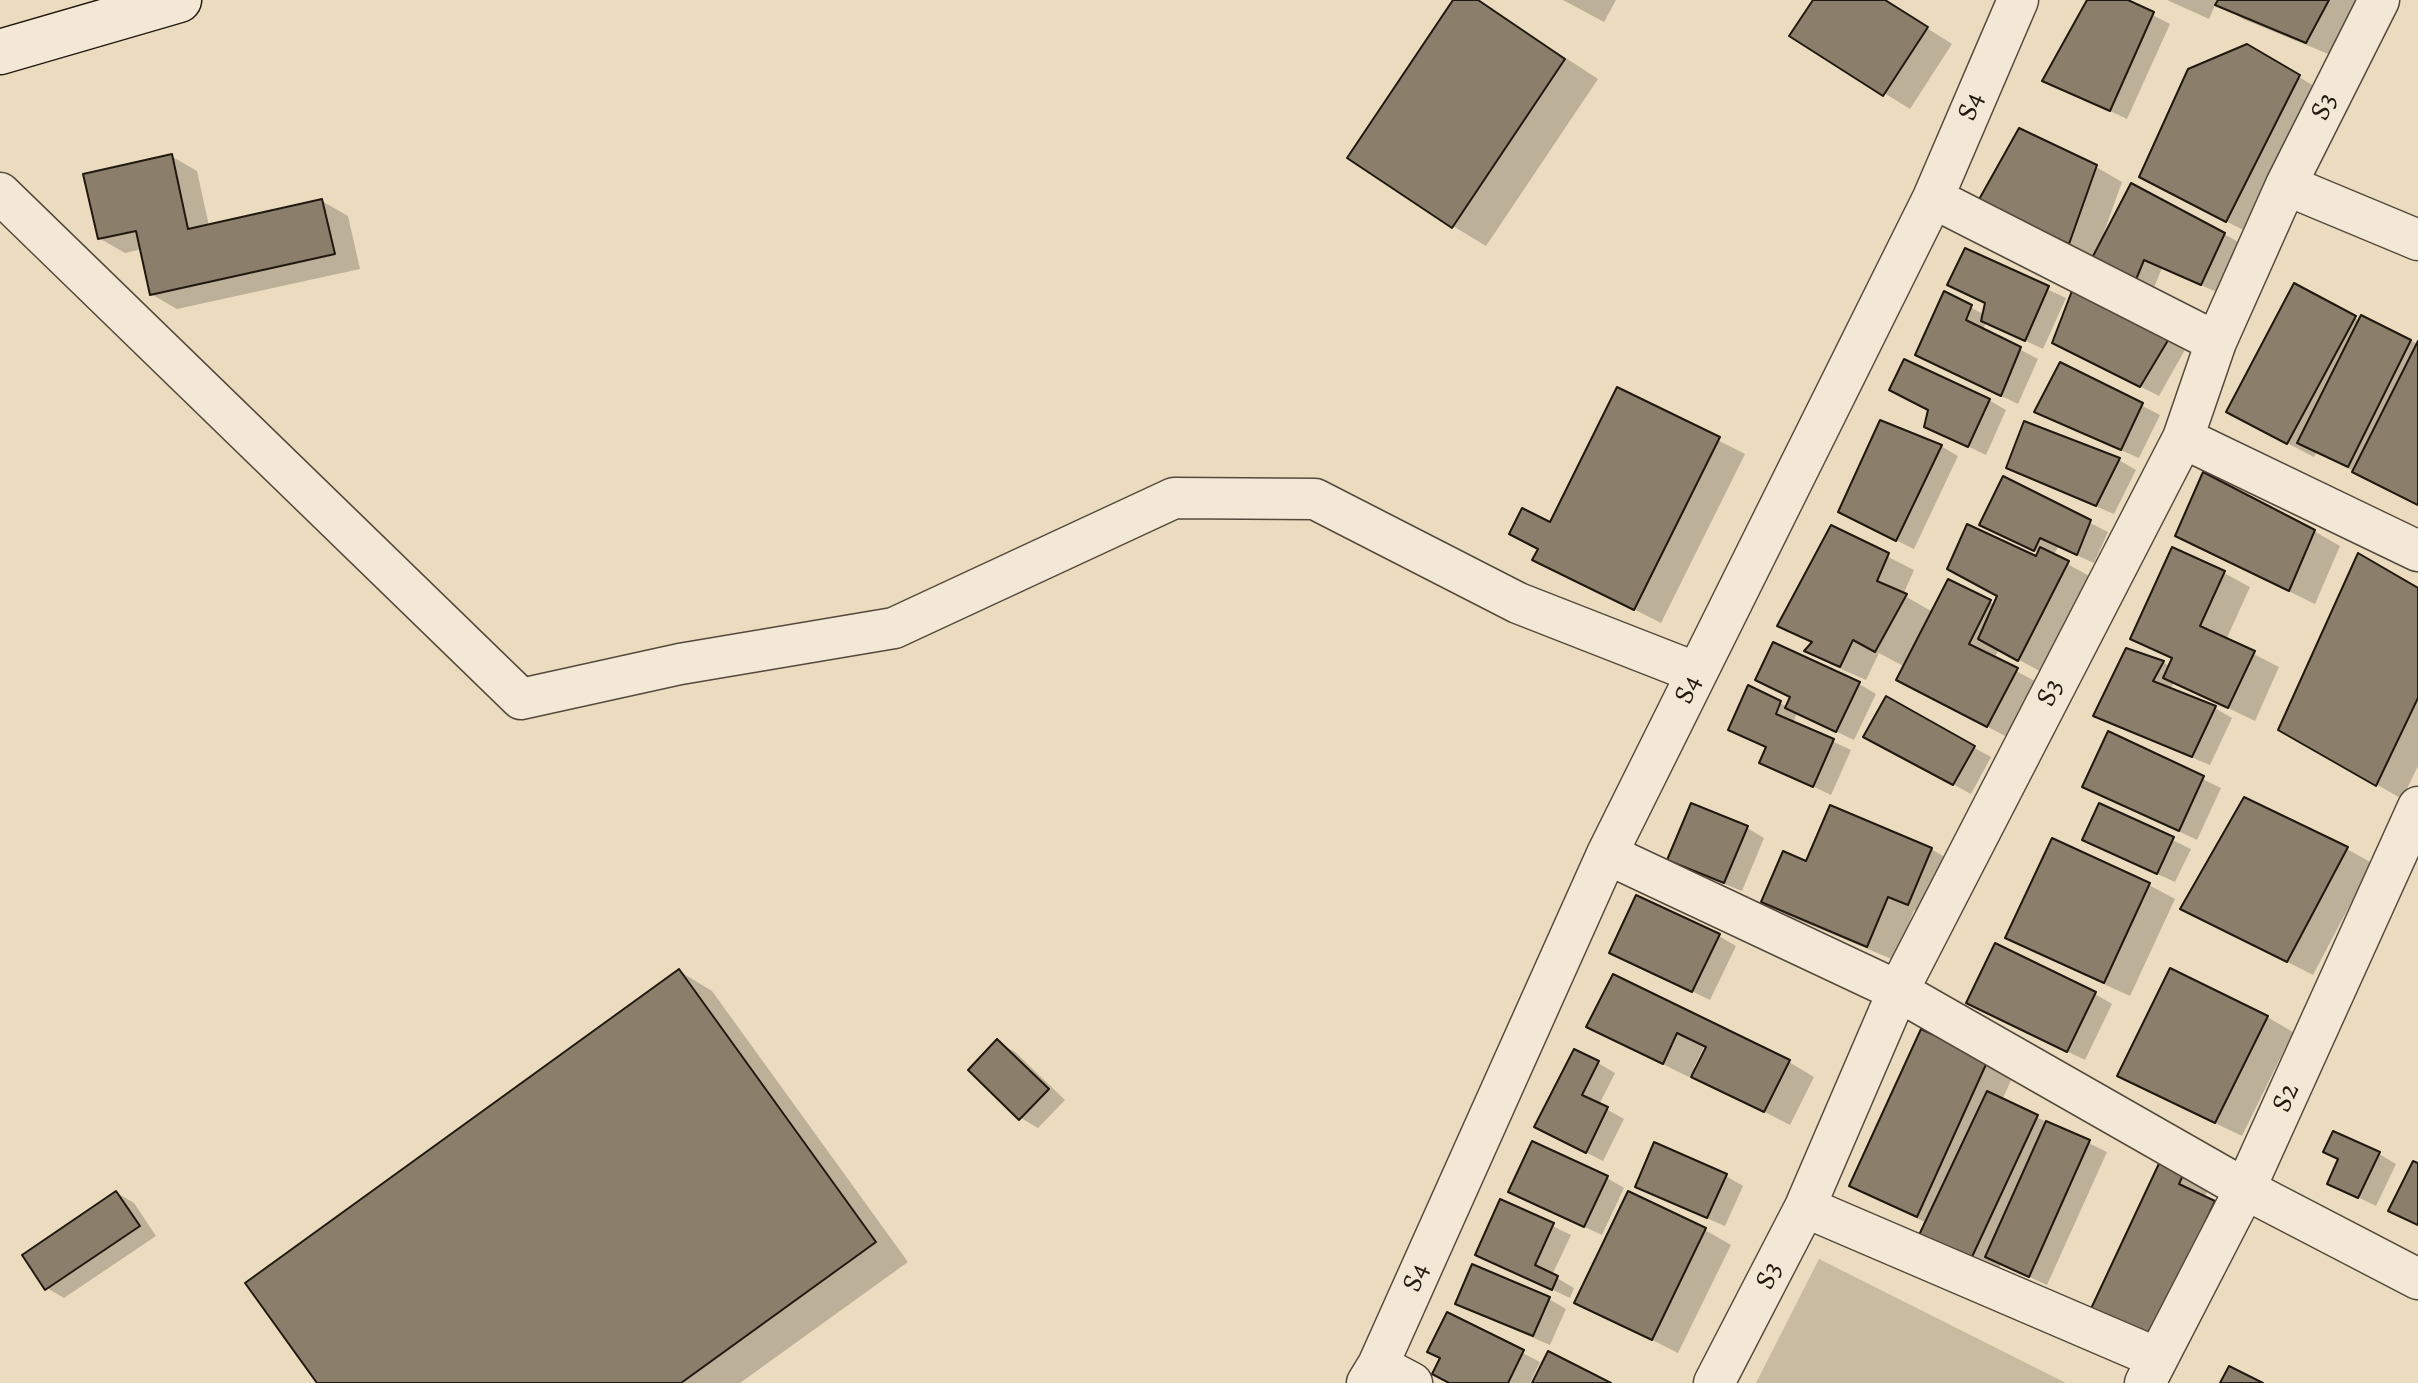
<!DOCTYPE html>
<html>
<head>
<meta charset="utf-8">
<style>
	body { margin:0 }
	canvas { display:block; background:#ecdcbf }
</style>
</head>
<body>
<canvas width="2418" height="1383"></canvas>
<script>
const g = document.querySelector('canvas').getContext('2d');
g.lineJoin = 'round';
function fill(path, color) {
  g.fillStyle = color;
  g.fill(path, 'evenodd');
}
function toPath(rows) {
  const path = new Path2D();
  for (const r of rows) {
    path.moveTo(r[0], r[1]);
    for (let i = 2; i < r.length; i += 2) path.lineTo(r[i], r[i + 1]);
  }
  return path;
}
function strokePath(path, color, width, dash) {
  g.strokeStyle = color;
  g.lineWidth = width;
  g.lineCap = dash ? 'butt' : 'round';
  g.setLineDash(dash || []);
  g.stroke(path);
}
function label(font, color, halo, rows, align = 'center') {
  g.font = font + ' Alegreya,serif';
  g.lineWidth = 7;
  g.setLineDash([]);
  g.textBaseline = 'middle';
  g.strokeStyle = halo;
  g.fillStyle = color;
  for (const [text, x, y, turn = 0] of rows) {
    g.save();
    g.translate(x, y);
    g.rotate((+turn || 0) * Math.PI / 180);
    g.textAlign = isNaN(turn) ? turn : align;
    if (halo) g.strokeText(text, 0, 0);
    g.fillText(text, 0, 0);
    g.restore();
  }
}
fill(toPath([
	[1819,1259,2066,1383,1756,1383]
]), '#c9bba1');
fill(toPath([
	[1456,0,1477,0,1598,79,1486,246,1453,226],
	[1563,0,1616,0,1604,22],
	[1815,0,1883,0,1952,44,1910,109,1792,36],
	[2089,0,2123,0,2170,24,2127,119,2044,80],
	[2167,0,2363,0,2333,56,2243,19,2216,3,2209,19],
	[2247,46,2324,92,2253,235,2167,191],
	[171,156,197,171,209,226,322,201,348,216,360,269,177,309,151,294,142,249,125,253,99,238],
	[2096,167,2122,182,2102,238,2224,234,2242,244,2219,293,2162,268,2153,290,2095,257,2005,217],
	[1966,251,2066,298,2043,349,1986,322,1983,330,2038,359,2018,404,1935,364,1945,294,1985,315,1987,304],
	[2076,285,2186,348,2159,396,2072,352],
	[2295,286,2360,321,2362,318,2418,344,2418,505,2317,452,2314,457,2254,426],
	[2061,364,2160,415,2139,458,2054,421,2037,412],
	[1618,390,1745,454,1661,623,1535,559],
	[1989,400,2006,410,1986,455,1926,426],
	[1941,446,1958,456,1914,549,1857,521],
	[2119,460,2136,470,2114,514,2026,477,2009,467],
	[2003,479,2108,532,2094,563,2058,547,2053,556,2093,578,2045,674,1999,649,1994,659,2042,685,2013,740,1898,680,1905,667,1879,653,1866,680,1832,665,1807,651,1813,644,1780,625,1831,528,1914,570,1903,595,1933,612,1949,581,1995,605,2039,553,1999,534],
	[2314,531,2340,546,2315,604,2204,550,2178,535],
	[2224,573,2250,587,2226,640,2279,667,2255,721,2174,682,2170,690,2215,708,2232,718,2210,765,2113,725,2096,715,2163,662,2169,666,2173,660,2133,638],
	[2418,590,2418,766,2402,799,2280,729],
	[1859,684,1876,694,1854,740,1797,713,1793,723,1851,750,1831,795,1762,762,1768,748,1730,729,1749,688,1788,707],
	[1886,699,1991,757,1971,794,1883,746],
	[2109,734,2221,788,2197,840,2084,786],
	[2100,805,2191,849,2175,882,2102,849],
	[1831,808,1931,849,1957,864,1934,919,1914,910,1894,960,1789,916,1764,902,1808,863],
	[1747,828,1764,838,1742,891,1687,869,1670,859],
	[2053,841,2149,885,2175,899,2130,996,2033,952,2008,937],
	[2347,849,2372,863,2313,975,2182,908],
	[1719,936,1736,946,1710,1000,1611,952],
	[679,971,712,991,908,1262,740,1383,320,1383],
	[1614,977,1789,1062,1814,1077,1790,1125,1691,1074,1689,1077,1615,1041,1589,1026],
	[1704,1047,1708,1048,1697,1069,1694,1067],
	[2095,994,2112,1004,2085,1060,1986,1012],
	[2267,1017,2293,1032,2242,1136,2145,1090,2119,1075],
	[1922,1031,2013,1076,2002,1100,2107,1152,2047,1285,2001,1264,1997,1272,1947,1249,1927,1223,1877,1200,1852,1185],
	[997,1042,1015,1052,1065,1100,1038,1128,1021,1118],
	[1598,1063,1615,1073,1599,1105,1624,1119,1603,1161,1554,1136],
	[2379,1154,2396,1164,2376,1206,2329,1183],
	[2164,1158,2212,1183,2204,1198,2240,1218,2176,1356],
	[1726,1176,1743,1186,1725,1226,1655,1196,1638,1186],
	[1607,1178,1624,1188,1602,1235,1528,1201],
	[117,1193,134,1203,156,1236,64,1298,47,1288],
	[1629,1193,1705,1230,1731,1245,1678,1353,1577,1302],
	[1501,1201,1571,1235,1552,1275,1574,1288,1570,1298,1477,1254],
	[1549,1299,1566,1309,1550,1345,1475,1313,1458,1303],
	[1448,1315,1540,1362,1530,1383,1451,1383,1442,1358]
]), '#0003');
const building = toPath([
	[1453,0,1478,0,1565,59,1452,228,1347,158,1453,0],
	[1813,0,1885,0,1928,27,1883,96,1789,36,1813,0],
	[2087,0,2128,0,2154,12,2110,111,2042,81,2087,0],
	[2218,0,2329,0,2306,43,2215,5,2218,0],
	[2247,44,2300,75,2226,222,2139,177,2188,69,2247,44],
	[2019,128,2097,165,2069,244,1977,203,2019,128],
	[172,154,188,229,322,199,335,254,150,295,136,231,98,239,83,174,172,154],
	[2131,183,2225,233,2201,285,2144,260,2135,282,2091,260,2131,183],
	[1965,248,2049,286,2025,341,1981,321,1985,303,1947,285,1965,248],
	[2075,283,2170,337,2140,387,2052,343,2075,283],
	[2294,283,2356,316,2287,444,2226,412,2294,283],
	[1944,291,1972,305,1966,320,2021,347,2001,396,1915,355,1944,291],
	[2361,315,2411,340,2348,467,2297,443,2361,315],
	[2418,341,2418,505,2352,472,2418,341],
	[1904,359,1990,399,1968,447,1924,427,1928,410,1889,390,1904,359],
	[2060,362,2143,403,2121,450,2034,412,2060,362],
	[1617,387,1720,437,1634,610,1532,560,1538,549,1509,534,1522,508,1550,522,1617,387],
	[1880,420,1942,445,1896,541,1838,512,1880,420],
	[2024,421,2120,458,2096,506,2006,468,2024,421],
	[2203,472,2315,530,2289,591,2175,536,2203,472],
	[2003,476,2091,520,2077,555,2040,538,2034,551,1979,525,2003,476],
	[1967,524,2036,556,2040,547,2069,561,2018,661,1978,639,1997,596,1947,569,1967,524],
	[1831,525,1889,553,1877,581,1907,594,1875,652,1853,640,1840,667,1804,651,1812,642,1777,626,1831,525],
	[2172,547,2225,571,2200,626,2255,651,2228,708,2163,678,2172,658,2130,639,2172,547],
	[2358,553,2418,588,2418,698,2376,786,2278,730,2358,553],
	[1948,579,1991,600,1969,644,2018,668,1987,727,1896,680,1948,579],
	[1773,642,1860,682,1836,732,1785,708,1790,697,1755,680,1773,642],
	[2126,648,2164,661,2153,681,2216,706,2192,757,2093,716,2126,648],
	[1748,685,1781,701,1776,714,1834,739,1813,787,1759,763,1766,747,1728,730,1748,685],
	[1886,696,1975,746,1953,785,1863,737,1886,696],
	[2108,731,2204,776,2179,831,2082,787,2108,731],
	[2244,797,2348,847,2287,962,2180,909,2244,797],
	[1691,803,1748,826,1724,883,1667,860,1691,803],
	[2099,803,2174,837,2157,874,2082,840,2099,803],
	[1830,805,1932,848,1908,905,1888,897,1867,947,1761,902,1783,851,1806,861,1830,805],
	[2052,838,2150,883,2104,983,2005,938,2052,838],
	[1636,895,1720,934,1692,992,1609,953,1636,895],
	[1995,943,2096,992,2067,1052,1966,1003,1995,943],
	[2170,968,2268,1016,2215,1123,2117,1076,2170,968],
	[679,969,876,1242,681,1383,317,1383,245,1283,679,969],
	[1613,974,1790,1060,1764,1112,1691,1077,1706,1047,1677,1033,1663,1064,1586,1027,1613,974],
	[1921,1029,1988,1060,1917,1217,1849,1186,1921,1029],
	[997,1039,1049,1089,1019,1120,968,1070,997,1039],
	[1574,1049,1599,1061,1582,1095,1608,1107,1586,1153,1534,1127,1574,1049],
	[1987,1091,2038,1115,1971,1259,1919,1235,1987,1091],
	[2046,1121,2090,1140,2029,1277,1985,1257,2046,1121],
	[2333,1131,2380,1152,2358,1198,2327,1184,2338,1159,2323,1152,2333,1131],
	[1532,1141,1608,1176,1584,1227,1508,1192,1532,1141],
	[1654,1142,1727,1174,1707,1218,1635,1187,1654,1142],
	[2163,1155,2187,1166,2179,1184,2215,1201,2150,1343,2088,1315,2163,1155],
	[2413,1161,2418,1163,2418,1225,2388,1211,2413,1161],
	[116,1191,140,1226,45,1290,22,1255,116,1191],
	[1628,1191,1706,1228,1652,1340,1574,1303,1628,1191],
	[1500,1199,1554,1223,1535,1265,1558,1276,1552,1290,1475,1255,1500,1199],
	[1472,1264,1550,1297,1533,1336,1455,1304,1472,1264],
	[1447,1312,1524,1350,1508,1383,1449,1383,1432,1374,1440,1358,1427,1352,1447,1312],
	[1548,1351,1611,1383,1532,1383,1548,1351],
	[2229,1366,2263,1383,2220,1383,2229,1366]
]);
fill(building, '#8b7e6b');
strokePath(building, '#211910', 2);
const minor = toPath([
	[2286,185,2418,240],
	[0,193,521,699,680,664,894,628,1174,498,1315,499,1518,603,1697,673],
	[1933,198,2216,342],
	[2183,438,2418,551],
	[1607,854,1898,991,2245,1189,2418,1279],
	[1805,1207,2157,1358],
	[1378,1365,1412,1383],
	[1367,1383,1378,1365,1607,854,1933,198,2018,0],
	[1714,1383,1805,1207,1898,991,2183,438,2216,342,2286,185,2379,0],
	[2145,1383,2245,1189,2418,807]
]);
const secondary = toPath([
	[0,52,179,0]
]);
strokePath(minor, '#544a3c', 43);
strokePath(secondary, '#211910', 47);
strokePath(minor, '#f3e8d5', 40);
strokePath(secondary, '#f3e8d5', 44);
label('28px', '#211910', '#f3e8d5', [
	["S4",1972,107,-67],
	["S3",2325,107,-63],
	["S4",1689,690,-64],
	["S3",2051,693,-63],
	["S2",2287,1098,-66],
	["S3",1770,1276,-63],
	["S4",1417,1278,-66]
]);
</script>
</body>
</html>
